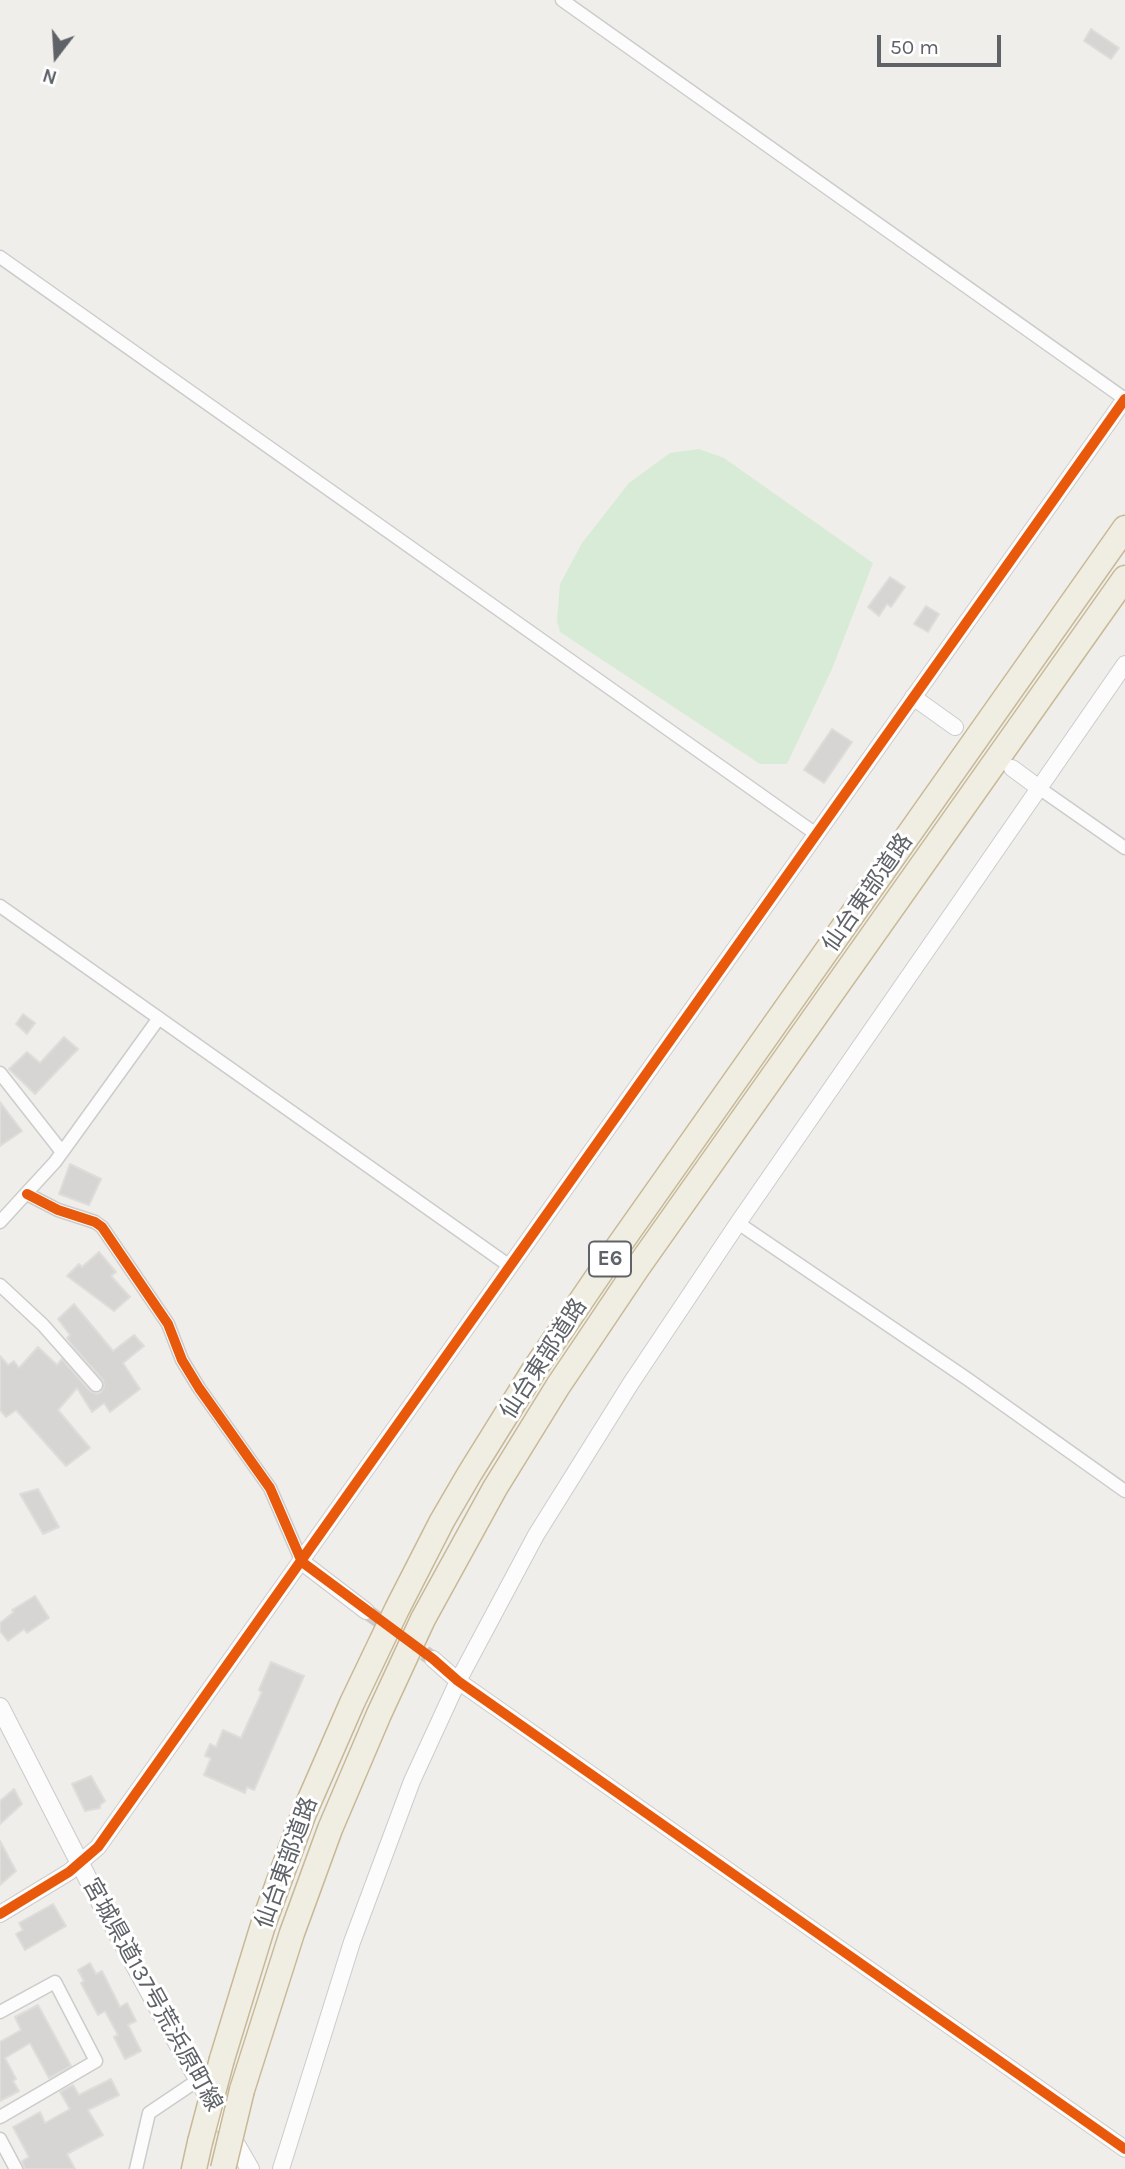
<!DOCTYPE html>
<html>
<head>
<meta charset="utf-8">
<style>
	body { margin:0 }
	#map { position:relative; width:1125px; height:2169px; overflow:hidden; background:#efeeea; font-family:Karla,sans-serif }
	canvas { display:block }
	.north { position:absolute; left:21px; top:21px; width:70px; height:70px; -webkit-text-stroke:5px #fff; paint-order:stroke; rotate:197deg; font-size:19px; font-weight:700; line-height:28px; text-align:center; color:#5f6368 }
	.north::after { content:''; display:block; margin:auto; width:24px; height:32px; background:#5f6368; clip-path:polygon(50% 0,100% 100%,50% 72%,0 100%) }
	.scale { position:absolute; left:877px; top:35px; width:124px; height:32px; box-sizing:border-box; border:4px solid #5f6368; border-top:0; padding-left:9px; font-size:21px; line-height:24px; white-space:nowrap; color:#5f6368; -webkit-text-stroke:5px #fff; paint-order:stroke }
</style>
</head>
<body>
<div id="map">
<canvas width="1125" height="2169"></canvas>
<div class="north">N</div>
<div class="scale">50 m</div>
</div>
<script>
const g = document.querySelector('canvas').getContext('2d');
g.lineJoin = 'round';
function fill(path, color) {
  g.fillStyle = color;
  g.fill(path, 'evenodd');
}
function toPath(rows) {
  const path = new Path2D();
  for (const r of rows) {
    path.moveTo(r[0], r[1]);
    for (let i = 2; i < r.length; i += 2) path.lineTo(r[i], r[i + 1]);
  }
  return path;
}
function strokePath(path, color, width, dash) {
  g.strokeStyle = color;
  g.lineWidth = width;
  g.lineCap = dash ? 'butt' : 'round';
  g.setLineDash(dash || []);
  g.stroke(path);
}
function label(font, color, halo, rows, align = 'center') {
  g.font = font + ' Karla,"Noto Sans JP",sans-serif';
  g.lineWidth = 6;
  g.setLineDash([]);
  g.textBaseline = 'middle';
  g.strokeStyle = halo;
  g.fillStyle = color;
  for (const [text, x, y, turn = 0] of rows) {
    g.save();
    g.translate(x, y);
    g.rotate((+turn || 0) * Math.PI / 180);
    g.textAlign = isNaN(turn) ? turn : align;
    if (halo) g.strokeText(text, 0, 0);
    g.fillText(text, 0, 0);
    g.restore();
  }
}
fill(toPath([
	[699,449,724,458,873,563,832,669,787,764,760,764,560,632,557,621,560,584,582,543,629,483,670,453]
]), '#d8ebd6');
const building = toPath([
	[1091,29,1119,48,1111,59,1084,41,1091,29],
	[890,577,905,587,891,607,887,604,879,616,868,607,890,577],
	[926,606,939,614,928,632,914,624,926,606],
	[832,729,852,742,824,783,804,770,832,729],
	[23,1014,35,1023,27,1034,16,1024,23,1014],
	[64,1037,78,1049,35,1094,9,1069,27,1052,40,1063,64,1037],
	[0,1102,22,1131,0,1146,0,1102],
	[70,1164,101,1179,89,1205,59,1194,70,1164],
	[99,1252,116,1272,111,1276,130,1297,114,1311,67,1276,79,1264,82,1267,99,1252],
	[74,1304,113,1351,134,1335,144,1346,123,1363,140,1389,110,1412,104,1403,92,1412,77,1388,58,1410,90,1448,66,1466,16,1410,6,1417,0,1410,0,1356,8,1365,14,1361,19,1368,38,1347,57,1365,62,1359,90,1391,97,1394,101,1392,104,1387,103,1380,73,1346,67,1338,70,1335,58,1319,74,1304],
	[38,1489,59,1527,43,1534,20,1494,38,1489],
	[35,1596,49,1618,27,1633,24,1629,8,1641,0,1631,0,1623,14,1612,12,1610,35,1596],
	[271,1662,304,1676,254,1790,247,1787,245,1793,204,1775,211,1758,205,1756,210,1744,216,1747,223,1730,241,1738,262,1692,259,1690,271,1662],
	[91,1776,105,1801,100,1805,100,1808,85,1811,72,1784,91,1776],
	[14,1789,22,1804,0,1824,0,1801,14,1789],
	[0,1841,16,1871,0,1885,0,1841],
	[53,1904,66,1926,25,1950,16,1934,23,1930,19,1923,53,1904],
	[90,1963,96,1974,102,1971,120,2007,127,2003,136,2021,128,2025,141,2051,125,2059,114,2037,118,2035,105,2011,98,2015,81,1983,84,1981,78,1970,90,1963],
	[38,2005,71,2066,49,2078,30,2043,5,2058,16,2079,13,2081,19,2091,0,2101,0,2042,21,2030,15,2017,38,2005],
	[111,2079,119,2095,88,2110,103,2135,67,2154,75,2169,25,2169,22,2161,29,2157,13,2127,40,2112,45,2123,70,2109,60,2092,73,2085,79,2095,111,2079]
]);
fill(building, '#d6d5d3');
strokePath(building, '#deddd9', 2);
strokePath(toPath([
	[366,1611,433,1659]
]), '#cbcbca', 16, [16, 8]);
const minor = toPath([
	[562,0,1125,399],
	[0,257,816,834],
	[1039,788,1125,848],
	[0,906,511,1267],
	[0,1073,62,1152],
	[27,1194,58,1210,95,1222,102,1227,168,1324,182,1360,199,1388,270,1488,302,1562],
	[0,1222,55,1162,159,1018],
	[738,1223,966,1378,1125,1491],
	[0,1285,43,1325,96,1385],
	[0,2012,55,1982,96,2061,0,2117],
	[0,2139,16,2169],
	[136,2169,149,2113,198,2080]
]);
const tertiary = toPath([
	[913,697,955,727],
	[1012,768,1039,788],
	[302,1562,366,1611],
	[433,1659,458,1681,1125,2149],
	[0,1914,69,1872,98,1847,1125,399],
	[281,2169,352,1942,412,1781,458,1681,536,1535,631,1383,738,1223,1125,664]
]);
const secondary = toPath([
	[0,1707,91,1885,183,2053,250,2169]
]);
const motorway = toPath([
	[222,2059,264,1922,304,1813,352,1703,397,1609,442,1521,470,1473,534,1370,615,1251,1125,528],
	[242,2090,292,1933,330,1829,379,1714,423,1619,495,1488,558,1386,638,1267,1125,578],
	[194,2169,200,2142]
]);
strokePath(minor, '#cbcccc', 15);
strokePath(tertiary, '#cbcccc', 18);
strokePath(secondary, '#cacacb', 20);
strokePath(motorway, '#c8b996', 27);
strokePath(minor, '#fdfcfc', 12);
strokePath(tertiary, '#fdfcfc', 16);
strokePath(secondary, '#fdfcfc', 18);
strokePath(motorway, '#f0ede3', 24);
const motorwayBridge = toPath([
	[200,2142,222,2059],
	[223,2169,242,2090]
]);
strokePath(motorwayBridge, '#c8b996', 27, []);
strokePath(motorwayBridge, '#f0ede3', 24);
strokePath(toPath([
	[27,1194,58,1210,95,1222,102,1227,168,1324,182,1360,199,1388,270,1488,302,1562,433,1659,458,1681,1125,2149],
	[0,1914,69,1872,98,1847,1125,399]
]), '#e8590c', 10);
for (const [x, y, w] of [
	[610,1259,42]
]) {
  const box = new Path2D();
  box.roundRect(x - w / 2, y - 17.5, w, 35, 5);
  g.fillStyle = '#fff';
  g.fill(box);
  strokePath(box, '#5f6368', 2);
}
label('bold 21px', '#5f6368', null, [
	["E6",610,1259]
]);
label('23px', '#5f6368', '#fff', [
	["仙台東部道路",868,893,-55],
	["仙台東部道路",544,1359,-57],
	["仙台東部道路",287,1863,-70],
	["宮城県道137号荒浜原町線",152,1995,61]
]);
</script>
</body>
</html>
